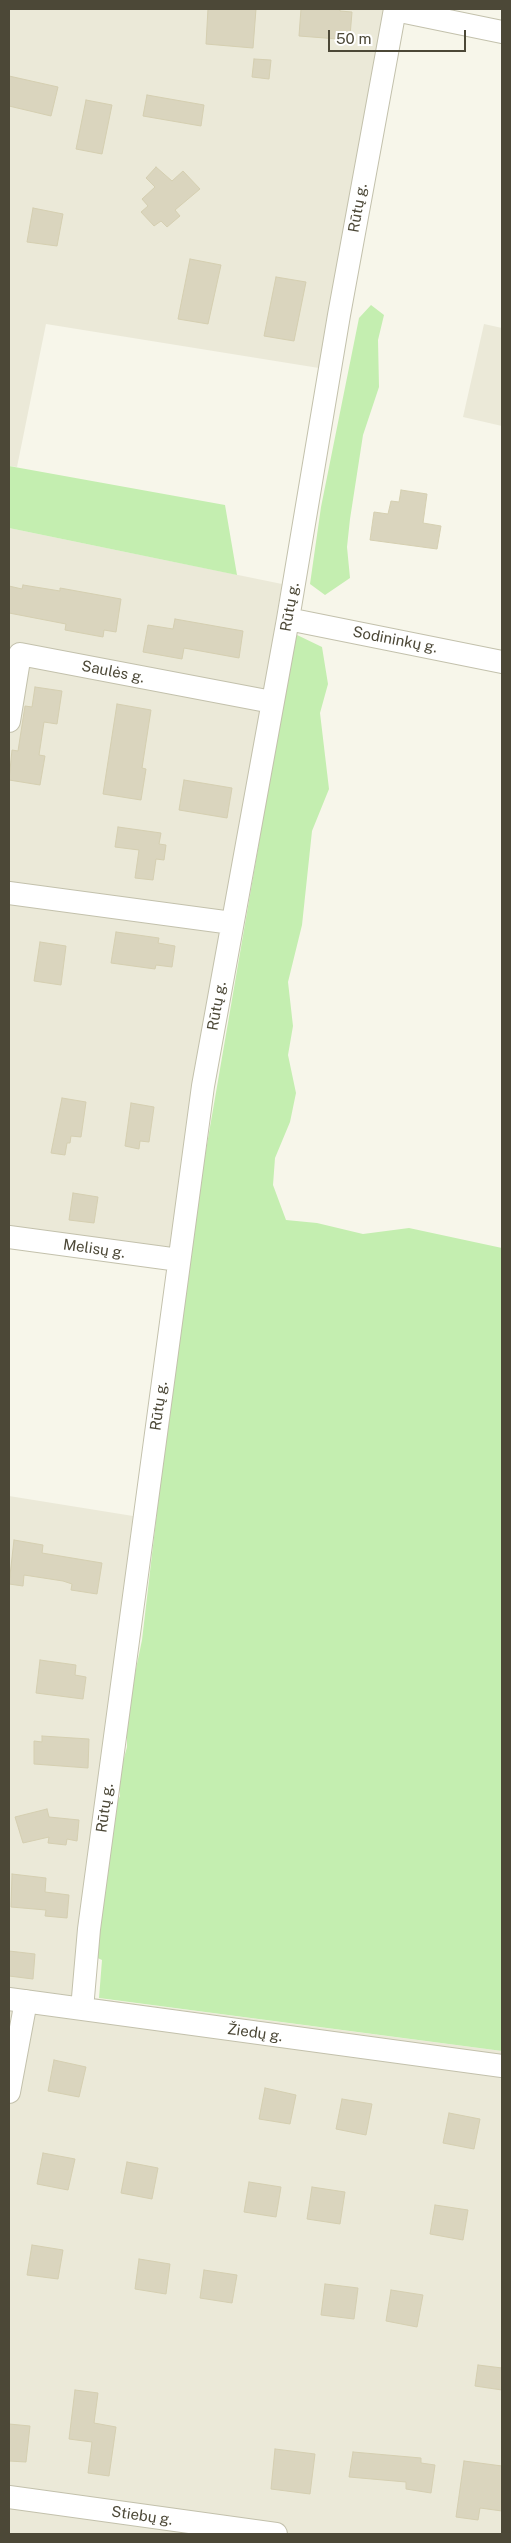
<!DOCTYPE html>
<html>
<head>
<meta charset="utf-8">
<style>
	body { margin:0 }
	#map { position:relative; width:511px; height:2543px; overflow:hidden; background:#f7f6ea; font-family:"Public Sans",sans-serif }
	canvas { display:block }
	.frame { position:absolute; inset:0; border:10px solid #4c4837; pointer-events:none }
	.scale { position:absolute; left:328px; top:30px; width:138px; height:22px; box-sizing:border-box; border:2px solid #4c4837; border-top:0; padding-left:6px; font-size:15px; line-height:18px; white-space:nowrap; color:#4c4837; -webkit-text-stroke:4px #fff; paint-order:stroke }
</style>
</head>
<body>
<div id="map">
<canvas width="511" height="2543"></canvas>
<div class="frame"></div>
<div class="scale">50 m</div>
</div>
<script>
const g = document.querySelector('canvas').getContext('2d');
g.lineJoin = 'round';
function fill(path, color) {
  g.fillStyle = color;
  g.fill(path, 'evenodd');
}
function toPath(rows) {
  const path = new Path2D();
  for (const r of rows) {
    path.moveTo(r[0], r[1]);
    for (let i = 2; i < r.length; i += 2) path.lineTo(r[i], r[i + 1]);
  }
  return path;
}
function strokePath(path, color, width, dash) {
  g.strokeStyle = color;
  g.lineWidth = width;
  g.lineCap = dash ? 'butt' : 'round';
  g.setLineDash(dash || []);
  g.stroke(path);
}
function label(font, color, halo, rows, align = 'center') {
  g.font = font + ' "Public Sans",sans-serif';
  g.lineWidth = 4;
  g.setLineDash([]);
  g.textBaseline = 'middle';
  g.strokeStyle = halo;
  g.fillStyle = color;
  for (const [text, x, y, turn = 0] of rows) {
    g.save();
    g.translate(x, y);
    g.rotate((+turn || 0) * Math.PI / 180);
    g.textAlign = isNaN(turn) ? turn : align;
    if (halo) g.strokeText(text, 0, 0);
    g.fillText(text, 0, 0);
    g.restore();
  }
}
fill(toPath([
	[9,9,386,9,325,369,46,324,17,467,9,466],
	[484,324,502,328,502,426,463,417],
	[9,528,282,584,169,1251,9,1229],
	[9,1496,133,1516,72,1995,502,2051,502,2534,9,2534]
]), '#ebe9d8');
fill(toPath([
	[371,305,384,315,378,340,379,387,363,435,350,519,347,547,350,578,325,595,310,584,321,507,359,318],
	[9,466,225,505,237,575,9,528],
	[295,634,322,647,328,684,320,713,329,789,312,831,302,925,288,982,293,1026,288,1055,296,1093,290,1122,275,1158,273,1185,286,1220,317,1223,363,1234,409,1228,502,1248,502,2051,99,1998,102,1960,91,1955,115,1806,120,1796,119,1776,127,1747,127,1712,142,1640,185,1272]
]), '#c4eeb0');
const building = toPath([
	[208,9,256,9,253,48,206,44,208,9],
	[301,9,340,9,340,11,352,12,350,36,338,35,338,39,299,36,301,9],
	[254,59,271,60,269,79,252,77,254,59],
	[9,76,58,87,51,116,9,106,9,76],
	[147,95,204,105,201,126,143,116,147,95],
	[86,100,112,105,102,154,76,149,86,100],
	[156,167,172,181,183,171,200,189,175,210,180,216,167,227,161,221,154,226,141,212,148,206,142,199,155,187,146,178,156,167],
	[33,208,63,214,57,246,27,242,33,208],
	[190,259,221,265,208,324,178,319,190,259],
	[276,277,306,282,294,341,264,336,276,277],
	[401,490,427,494,423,523,441,526,437,549,370,540,374,512,388,514,391,501,399,502,401,490],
	[23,585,60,591,60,588,121,599,116,632,104,630,103,637,65,630,66,624,9,613,9,586,22,589,23,585],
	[175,619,243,631,239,658,184,648,182,659,143,652,148,625,173,629,175,619],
	[35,687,62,691,57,724,44,722,39,755,45,756,40,785,9,780,12,750,18,751,25,706,32,707,35,687],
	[117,704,151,710,142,768,146,769,141,800,103,794,117,704],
	[184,780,232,788,227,818,179,810,184,780],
	[118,827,161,833,159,844,166,845,164,860,156,859,153,880,135,878,139,850,115,847,118,827],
	[116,932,159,938,158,943,175,946,172,967,156,965,155,969,111,963,116,932],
	[40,942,66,946,61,985,34,981,40,942],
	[62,1098,86,1102,81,1137,71,1136,70,1143,67,1143,65,1155,51,1153,62,1098],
	[131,1103,154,1107,149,1142,140,1141,139,1149,125,1146,131,1103],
	[73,1193,98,1197,94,1223,69,1220,73,1193],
	[14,1540,43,1545,42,1553,102,1563,97,1594,71,1590,72,1584,63,1581,24,1575,23,1586,9,1584,14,1540],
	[40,1660,76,1665,75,1675,86,1677,83,1699,36,1693,40,1660],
	[42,1736,89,1739,88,1768,34,1764,34,1741,42,1742,42,1736],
	[47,1809,49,1817,79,1820,77,1841,67,1839,66,1845,48,1843,49,1837,23,1843,15,1817,47,1809],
	[12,1874,46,1878,45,1892,69,1895,67,1918,45,1916,46,1910,11,1907,12,1874],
	[9,1951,35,1954,33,1979,9,1976,9,1951],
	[54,2060,86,2067,79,2097,48,2091,54,2060],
	[265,2088,296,2095,290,2124,259,2119,265,2088],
	[342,2099,372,2104,366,2135,336,2129,342,2099],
	[449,2113,480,2119,474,2149,443,2143,449,2113],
	[43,2153,75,2159,68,2190,37,2184,43,2153],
	[127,2162,158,2168,152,2199,121,2193,127,2162],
	[249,2182,281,2187,276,2217,244,2212,249,2182],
	[312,2187,345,2192,340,2224,307,2219,312,2187],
	[435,2205,468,2210,463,2240,430,2234,435,2205],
	[32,2245,63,2250,58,2279,27,2275,32,2245],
	[139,2259,170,2264,166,2294,135,2289,139,2259],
	[204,2270,237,2275,232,2303,200,2298,204,2270],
	[325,2284,358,2288,354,2319,321,2315,325,2284],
	[391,2290,423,2295,417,2327,386,2321,391,2290],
	[478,2365,502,2368,502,2390,475,2386,478,2365],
	[75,2390,98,2393,94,2423,116,2427,109,2476,88,2473,92,2442,69,2439,75,2390],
	[9,2424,30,2426,26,2462,9,2461,9,2424],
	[275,2449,315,2454,310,2494,271,2489,275,2449],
	[353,2452,421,2458,421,2463,435,2465,431,2493,406,2489,406,2482,349,2477,353,2452],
	[464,2461,502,2466,502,2511,480,2508,478,2520,456,2517,464,2461]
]);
fill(building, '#dad5be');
strokePath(building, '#d5cfb1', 1);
const minor = toPath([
	[395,10,502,32],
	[288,619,502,662],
	[9,721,20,654,272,702],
	[9,893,232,923],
	[9,1237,179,1260],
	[9,1999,502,2066],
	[82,2009,89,1929,203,1086,288,619,339,315,395,9],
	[9,2092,26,2001],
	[9,2497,276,2534]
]);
strokePath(minor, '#c3c1ac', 24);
strokePath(minor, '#fff', 22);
label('15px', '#4c4837', '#fff', [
	["Rūtų g.",358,208,-80],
	["Rūtų g.",290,607,-80],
	["Sodininkų g.",395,640,11],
	["Saulės g.",113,672,11],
	["Rūtų g.",217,1006,-80],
	["Melisų g.",94,1249,8],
	["Rūtų g.",159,1406,-82],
	["Rūtų g.",105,1808,-82],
	["Žiedų g.",255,2033,8],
	["Stiebų g.",142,2516,8]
]);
</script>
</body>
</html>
